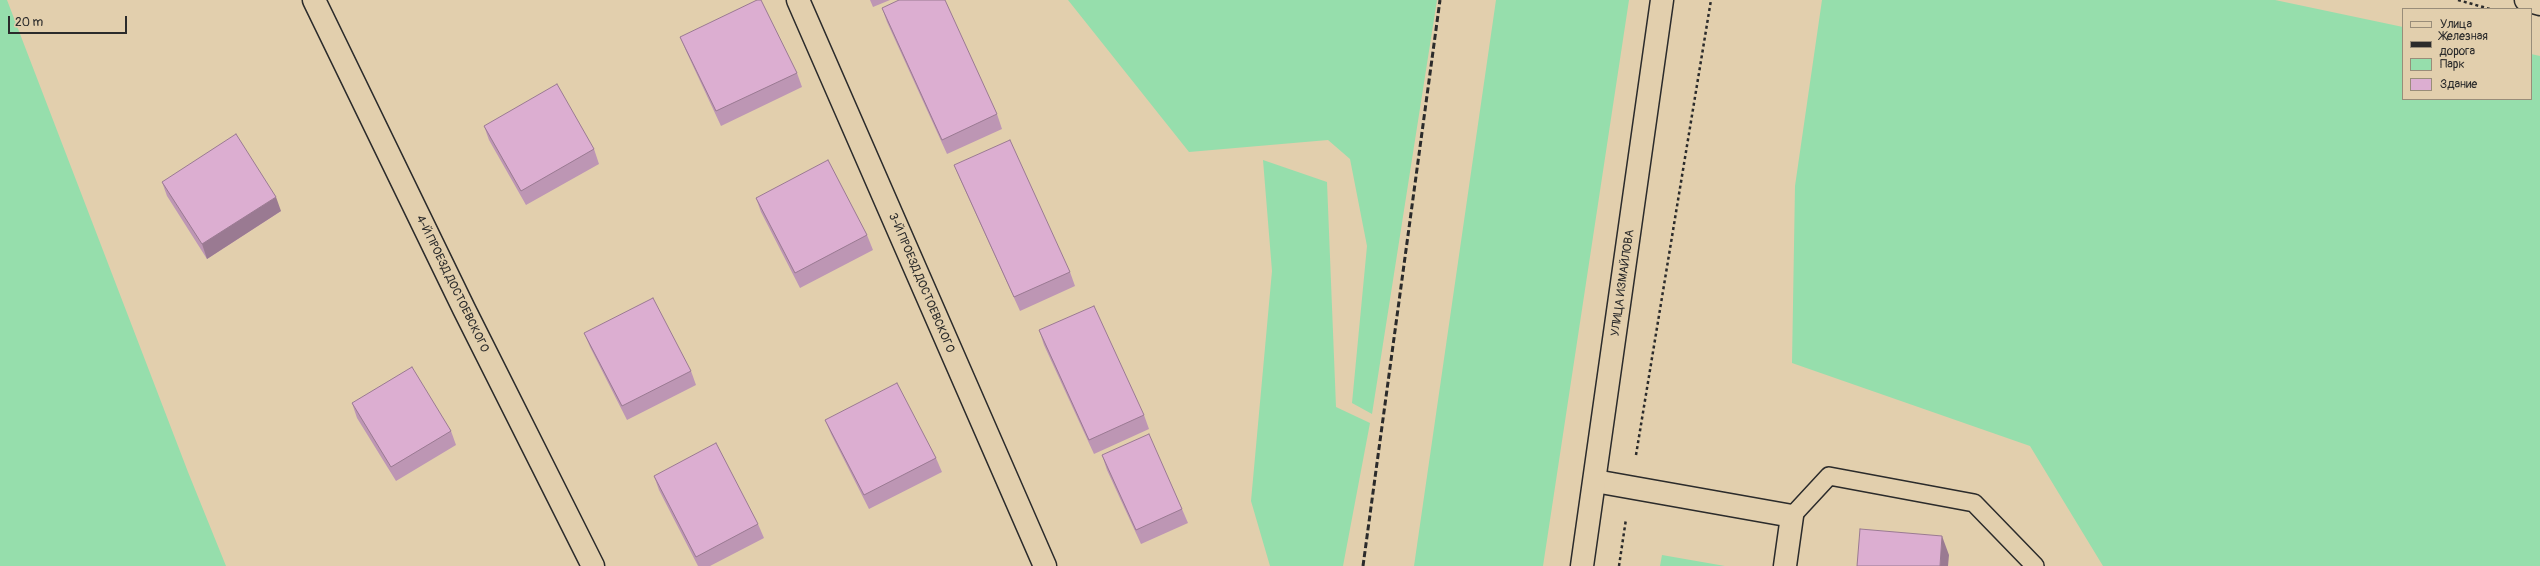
<!DOCTYPE html>
<html>
<head>
<meta charset="utf-8">
<style>
	body { margin:0 }
	#map { position:relative; width:2540px; height:566px; overflow:hidden; background:#e2cfad; font-family:Pangolin,sans-serif }
	canvas { display:block }
	.legend { position:absolute; left:2402px; top:8px; width:130px; height:92px; box-sizing:border-box; background:#e2cfad; border:1px solid #998d79; margin:0; padding:5px 7px; list-style:none; font-size:12px; color:#2b2b2b }
	.legend li { display:flex; align-items:center; gap:8px; height:20px }
	.legend b { width:20px; border:1px solid #998d79 }
	.scale { position:absolute; left:8px; top:16px; width:119px; height:18px; box-sizing:border-box; border:2px solid #2b2b2b; border-top:0; padding-left:5px; font-size:12px; line-height:14px; white-space:nowrap; color:#2b2b2b; -webkit-text-stroke:3px #e2cfad; paint-order:stroke }
</style>
</head>
<body>
<div id="map">
<canvas width="2540" height="566"></canvas>
<ul class="legend">
<li><b style="height:5px;background:#e2cfad"></b>Улица</li>
<li><b style="height:5px;background:#2b2b2b"></b>Железная дорога</li>
<li><b style="height:11px;background:#96deac"></b>Парк</li>
<li><b style="height:11px;background:#dcaed1"></b>Здание</li>
</ul>
<div class="scale">20 m</div>
</div>
<script>
const g = document.querySelector('canvas').getContext('2d');
g.lineJoin = 'round';
function fill(path, color) {
  g.fillStyle = color;
  g.fill(path, 'evenodd');
}
function toPath(rows) {
  const path = new Path2D();
  for (const r of rows) {
    path.moveTo(r[0], r[1]);
    for (let i = 2; i < r.length; i += 2) path.lineTo(r[i], r[i + 1]);
  }
  return path;
}
function strokePath(path, color, width, dash) {
  g.strokeStyle = color;
  g.lineWidth = width;
  g.lineCap = dash ? 'butt' : 'round';
  g.setLineDash(dash || []);
  g.stroke(path);
}
function label(font, color, halo, rows, align = 'center') {
  g.font = font + ' Pangolin,sans-serif';
  g.lineWidth = 4;
  g.setLineDash([]);
  g.textBaseline = 'middle';
  g.strokeStyle = halo;
  g.fillStyle = color;
  for (const [text, x, y, turn = 0] of rows) {
    g.save();
    g.translate(x, y);
    g.rotate((+turn || 0) * Math.PI / 180);
    g.textAlign = isNaN(turn) ? turn : align;
    if (halo) g.strokeText(text, 0, 0);
    g.fillText(text, 0, 0);
    g.restore();
  }
}
fill(toPath([
	[0,0,7,0,188,472,226,566,0,566],
	[1068,0,1437,0,1372,414,1352,403,1367,246,1350,159,1328,140,1189,152],
	[1496,0,1629,0,1543,566,1414,566],
	[1822,0,2275,0,2403,27,2403,99,2531,99,2531,54,2540,56,2540,566,2103,566,2030,446,1792,363,1795,186],
	[1263,160,1327,182,1336,407,1370,423,1343,566,1270,566,1251,501,1272,271],
	[1662,555,1725,566,1660,566]
]), '#96deac');
const service = toPath([
	[1792,516,1829,476,1974,503,2035,566]
]);
const minor = toPath([
	[314,0,464,309,593,566],
	[798,0,1045,566],
	[2526,0,2540,4],
	[1595,481,1792,516,1785,566]
]);
const secondary = toPath([
	[1582,566,1662,0]
]);
strokePath(service, '#2b2b2b', 20);
strokePath(minor, '#2b2b2b', 25);
strokePath(secondary, '#2b2b2b', 25);
strokePath(toPath([
	[2458,0,2490,9],
	[1636,455,1711,0],
	[1619,566,1626,519]
]), '#2b2b2b', 2.5, [3, 3]);
strokePath(service, '#e2cfad', 17);
strokePath(minor, '#e2cfad', 22);
strokePath(secondary, '#e2cfad', 22);
strokePath(toPath([
	[1363,566,1440,0]
]), '#2b2b2b', 3, [6, 3]);
fill(toPath([
	[870,0,890,0,873,7],
	[882,8,997,114,1002,129,947,154,887,22],
	[680,37,797,73,802,87,721,126,686,51],
	[484,126,594,149,599,164,526,205,489,140],
	[954,165,1070,272,1075,286,1020,311,960,179],
	[162,182,281,211,207,259,167,196],
	[756,198,867,235,873,250,800,288,761,212],
	[1039,330,1144,415,1149,429,1094,454,1044,345],
	[584,333,691,371,696,385,627,420,590,347],
	[352,403,451,431,456,445,396,481,357,418],
	[825,420,936,458,942,472,869,509,831,434],
	[1102,455,1182,509,1188,523,1141,544,1107,470],
	[654,476,758,524,764,538,710,566,698,566,659,490]
]), '#bd96b4');
fill(toPath([
	[276,197,281,211,207,259,202,244],
	[1942,536,1949,555,1948,566,1940,566]
]), '#9a7a92');
const building = toPath([
	[757,0,761,0,797,73,716,111,680,37,757,0],
	[899,0,945,0,997,114,942,140,882,8,899,0],
	[557,84,594,149,521,191,484,126,557,84],
	[236,134,276,197,202,244,162,182,236,134],
	[1010,140,1070,272,1014,297,954,165,1010,140],
	[828,160,867,235,795,273,756,198,828,160],
	[653,298,691,371,622,406,584,333,653,298],
	[1094,306,1144,415,1089,440,1039,330,1094,306],
	[412,367,451,431,391,467,352,403,412,367],
	[897,383,936,458,864,495,825,420,897,383],
	[1149,434,1182,509,1136,530,1102,455,1149,434],
	[716,443,758,524,696,557,654,476,716,443],
	[1860,529,1942,536,1940,566,1857,566,1860,529]
]);
fill(building, '#dcaed1');
strokePath(building, '#9a7a92', 1);
label('12px', '#2b2b2b', '#e2cfad', [
	["3-Й ПРОЕЗД ДОСТОЕВСКОГО",921,283,67],
	["УЛИЦА ИЗМАЙЛОВА",1623,283,-82],
	["4-Й ПРОЕЗД ДОСТОЕВСКОГО",452,284,64]
]);
</script>
</body>
</html>
